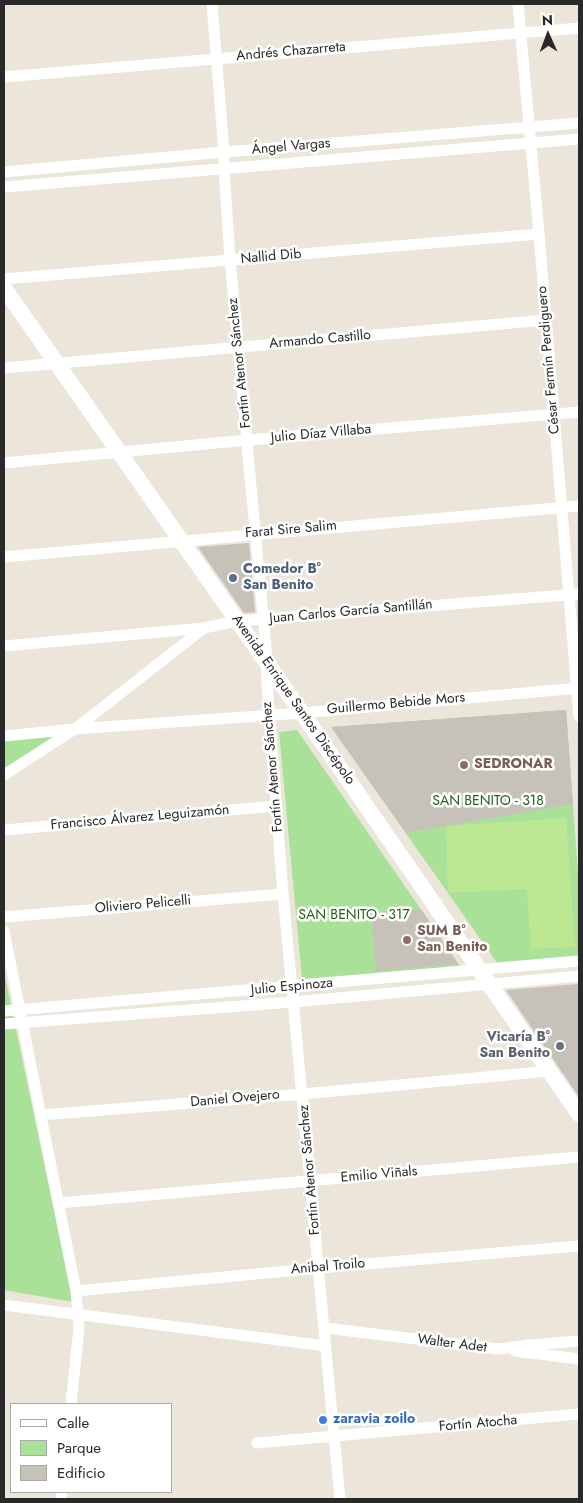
<!DOCTYPE html>
<html>
<head>
<meta charset="utf-8">
<style>
	body { margin:0 }
	#map { position:relative; width:583px; height:1503px; overflow:hidden; background:#ebe5da; font-family:Jost,sans-serif }
	canvas { display:block }
	.frame { position:absolute; inset:0; border:5px solid #292929; pointer-events:none }
	.legend { position:absolute; left:10px; top:1403px; width:162px; height:90px; box-sizing:border-box; background:#fff; border:1px solid #a9a9a9; margin:0; padding:6px 9px; list-style:none; font-size:15px; color:#292929 }
	.legend li { display:flex; align-items:center; gap:10px; height:25px }
	.legend b { width:25px; border:1px solid #a9a9a9 }
	.north { position:absolute; left:523px; top:10px; width:50px; height:50px; -webkit-text-stroke:4px #fff; paint-order:stroke; rotate:358deg; font-size:14px; font-weight:700; line-height:20px; text-align:center; color:#292929 }
	.north::after { content:''; display:block; margin:auto; width:18px; height:22px; background:#292929; clip-path:polygon(50% 0,100% 100%,50% 72%,0 100%) }
</style>
</head>
<body>
<div id="map">
<canvas width="583" height="1503"></canvas>
<div class="frame"></div>
<ul class="legend">
<li><b style="height:6px;background:#fff"></b>Calle</li>
<li><b style="height:14px;background:#aae198"></b>Parque</li>
<li><b style="height:14px;background:#c6c2ba"></b>Edificio</li>
</ul>
<div class="north">N</div>
</div>
<script>
const g = document.querySelector('canvas').getContext('2d');
g.lineJoin = 'round';
function fill(path, color) {
  g.fillStyle = color;
  g.fill(path, 'evenodd');
}
function toPath(rows) {
  const path = new Path2D();
  for (const r of rows) {
    path.moveTo(r[0], r[1]);
    for (let i = 2; i < r.length; i += 2) path.lineTo(r[i], r[i + 1]);
  }
  return path;
}
function strokePath(path, color, width, dash) {
  g.strokeStyle = color;
  g.lineWidth = width;
  g.lineCap = dash ? 'butt' : 'round';
  g.setLineDash(dash || []);
  g.stroke(path);
}
function label(font, color, halo, rows, align = 'center') {
  g.font = font + ' Jost,sans-serif';
  g.lineWidth = 5;
  g.setLineDash([]);
  g.textBaseline = 'middle';
  g.strokeStyle = halo;
  g.fillStyle = color;
  for (const [text, x, y, turn = 0] of rows) {
    g.save();
    g.translate(x, y);
    g.rotate((+turn || 0) * Math.PI / 180);
    g.textAlign = isNaN(turn) ? turn : align;
    if (halo) g.strokeText(text, 0, 0);
    g.fillText(text, 0, 0);
    g.restore();
  }
}
fill(toPath([
	[566,710,579,887,579,956,498,964,331,727],
	[297,730,460,966,302,979,279,732],
	[63,734,4,773,4,740],
	[4,972,73,1302,4,1290]
]), '#aae198');
fill(toPath([
	[566,818,575,947,531,949,527,889,448,893,446,826]
]), '#bde893');
fill(toPath([
	[249,543,255,612,244,613,198,547],
	[566,710,573,804,406,833,331,727],
	[421,909,458,964,376,971,371,913],
	[579,984,579,1097,506,990]
]), '#c6c2ba');
strokePath(toPath([
	[212,4,224,152,224,168,230,260,266,648,267,683,283,894,340,1499],
	[518,4,539,234,579,716],
	[4,77,579,28],
	[4,172,224,152,579,123],
	[4,187,579,139],
	[4,279,539,234],
	[4,368,546,320],
	[4,463,248,440,579,412],
	[4,557,579,506],
	[4,646,204,628,237,621,264,619,579,594],
	[4,736,75,729,302,713,579,688],
	[4,775,75,729,204,628],
	[4,830,276,806],
	[4,917,283,894],
	[4,931,76,1291,79,1328,71,1404],
	[4,1011,579,961],
	[4,1024,293,1002,579,976],
	[41,1115,303,1094,550,1071],
	[59,1203,579,1157],
	[76,1291,319,1268,579,1246],
	[4,1305,326,1346],
	[325,1328,498,1349,530,1345,579,1341],
	[515,1351,579,1359],
	[257,1443,579,1414],
	[61,1499,62,1492]
]), '#fff', 11);
strokePath(toPath([
	[4,288,302,713,579,1114]
]), '#fff', 16);
for (const [x, y, r, color] of [
	[233,578,5,"#5c6f8a"],
	[464,765,5,"#8d6e63"],
	[407,940,5,"#8d6e63"],
	[560,1046,5,"#6b7280"],
	[323,1420,5,"#3f7fe0"]
]) {
  const dot = new Path2D();
  dot.arc(x, y, r, 0, 2 * Math.PI);
  g.fillStyle = color;
  g.fill(dot);
  strokePath(dot, '#fff', 2);
}
label('14px', '#292929', '#fff', [
	["Andrés Chazarreta",291,52,-5],
	["Ángel Vargas",291,147,-5],
	["Nallid Dib",271,257,-5],
	["Armando Castillo",320,340,-5],
	["César Fermín Perdiguero",549,360,-95],
	["Fortín Atenor Sánchez",240,363,-96],
	["Julio Díaz Villaba",321,434,-5],
	["Farat Sire Salim",291,530,-5],
	["Juan Carlos García Santillán",351,612,-5],
	["Avenida Enrique Santos Discépolo",293,700,55],
	["Guillermo Bebide Mors",396,704,-5],
	["Fortín Atenor Sánchez",273,767,-95],
	["Francisco Álvarez Leguizamón",140,818,-5],
	["Oliviero Pelicelli",143,905,-5],
	["Julio Espinoza",292,987,-5],
	["Daniel Ovejero",235,1099,-5],
	["Fortín Atenor Sánchez",310,1170,-95],
	["Emilio Viñals",379,1175,-5],
	["Anibal Troilo",328,1267,-5],
	["Walter Adet",452,1344,7],
	["Fortín Atocha",478,1424,-5]
]);
label('bold 14px', '#4e5e75', '#fff', [
	["Comedor B°",243,570],
	["San Benito",243,586]
], 'left');
label('bold 14px', '#785e54', '#fff', [
	["SEDRONAR",474,765],
	["SUM B°",417,932],
	["San Benito",417,948]
], 'left');
label('14px', '#24631b', '#fff', [
	["SAN BENITO - 318",488,802],
	["SAN BENITO - 317",354,916]
]);
label('bold 14px', '#5b616d', '#fff', [
	["Vicaría B°",550,1038],
	["San Benito",550,1054]
], 'right');
label('bold 14px', '#366cbe', '#fff', [
	["zaravia zoilo",333,1420]
], 'left');
</script>
</body>
</html>
